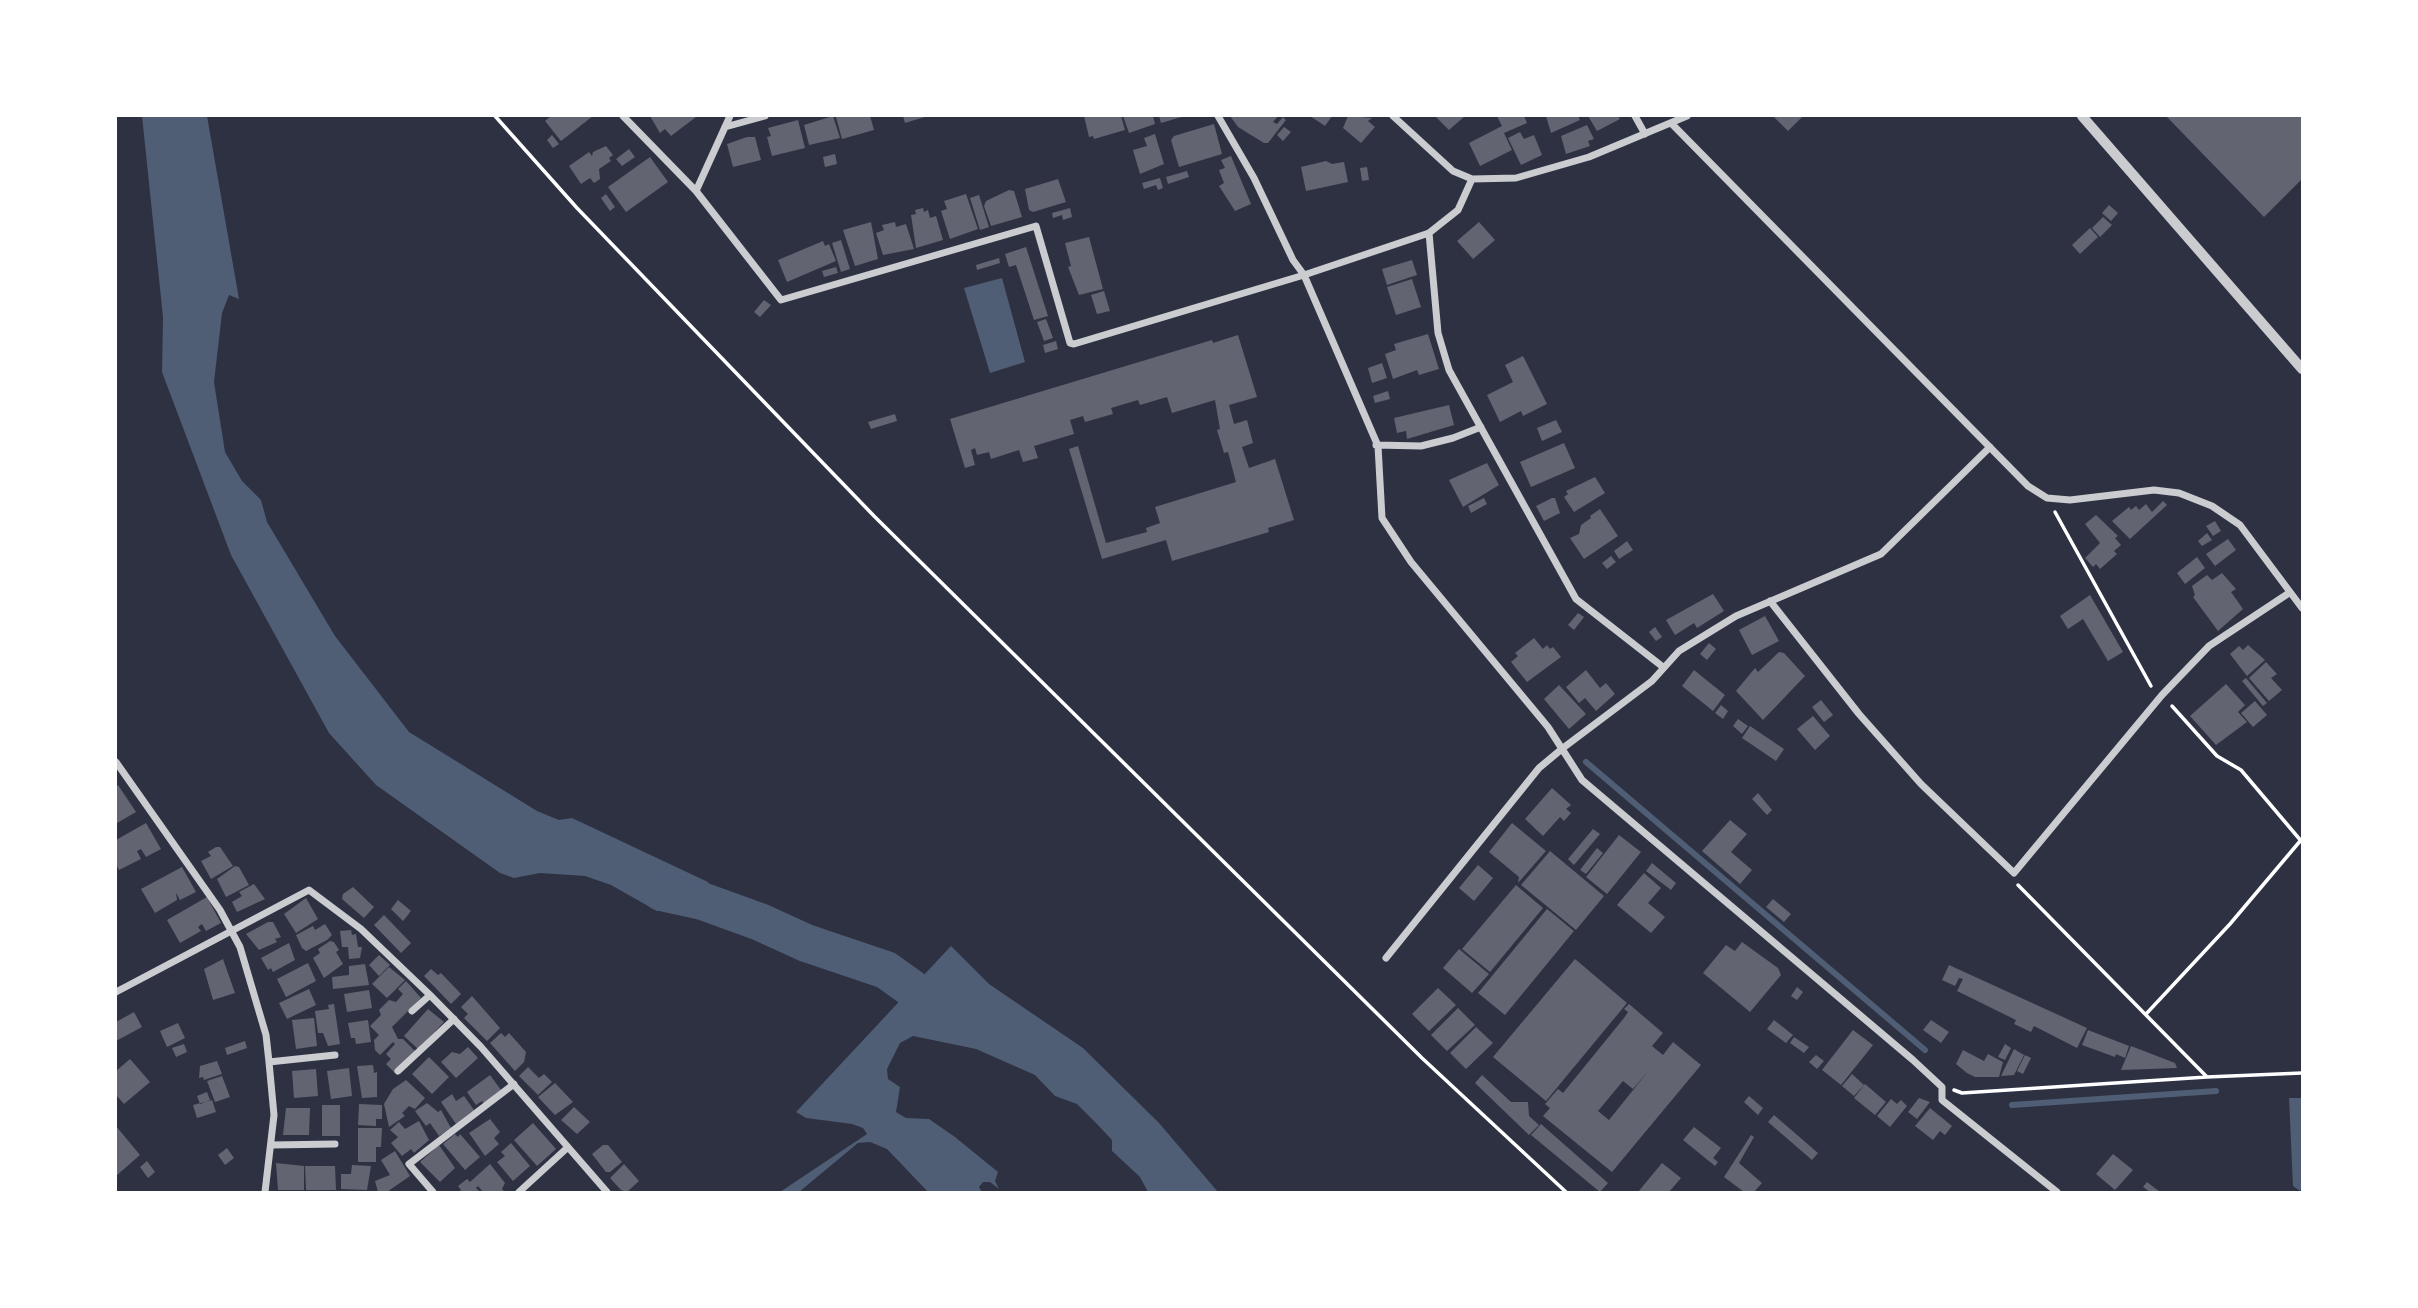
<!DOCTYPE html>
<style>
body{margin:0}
#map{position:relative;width:2418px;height:1308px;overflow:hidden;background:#2d3142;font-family:Georgia,serif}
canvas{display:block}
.frame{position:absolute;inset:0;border:117px solid #fff;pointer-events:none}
</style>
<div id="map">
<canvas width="2418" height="1308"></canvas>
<div class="frame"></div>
</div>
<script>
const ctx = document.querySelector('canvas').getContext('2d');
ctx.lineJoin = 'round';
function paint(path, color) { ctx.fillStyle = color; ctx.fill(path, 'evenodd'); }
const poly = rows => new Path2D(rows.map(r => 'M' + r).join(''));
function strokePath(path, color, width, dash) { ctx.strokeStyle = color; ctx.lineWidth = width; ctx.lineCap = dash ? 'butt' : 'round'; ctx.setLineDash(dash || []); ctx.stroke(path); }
paint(poly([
 [142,116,207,116,239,299,229,295,222,313,214,382,225,452,242,481,261,500,267,522,335,636,409,732,537,811,559,820,572,818,708,882,716,922,679,911,657,911,611,885,585,876,540,873,514,878,500,873,376,785,329,733,231,555,162,372,163,317],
 [1002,278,1025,362,990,373,964,288],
 [951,946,989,984,1083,1048,1159,1123,1218,1192,1148,1192,1140,1177,1112,1151,1112,1140,1096,1123,1077,1104,1055,1096,1035,1075,976,1049,913,1036,900,1043,887,1069,888,1079,900,1087,896,1112,906,1118,929,1119,955,1137,998,1172,995,1181,999,1189,990,1182,983,1182,979,1187,982,1192,928,1192,887,1149,870,1142,858,1143,799,1192,780,1192,867,1134,863,1128,852,1124,806,1118,796,1112],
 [2289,1098,2302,1098,2302,1187,2300,1191,2293,1186]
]), '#4f5d75');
strokePath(poly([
 [1586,762,1925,1050],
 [2012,1105,2216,1091]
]), '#4f5d75', 6);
strokePath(poly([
 [661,892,702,901,760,922,806,943,886,970,953,1018]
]), '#4f5d75', 38);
paint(poly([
 [551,116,593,116,561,141,545,121],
 [650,116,695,116,696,117,671,136,665,129,660,133],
 [833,116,840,138,809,145,804,125],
 [839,116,870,116,874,130,842,139,836,117],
 [903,116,928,116,905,123],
 [1084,116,1121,116,1125,130,1094,139,1093,136,1089,137],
 [1123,116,1153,116,1155,124,1129,133],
 [1159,116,1185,116,1161,123],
 [1230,116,1278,116,1273,122,1277,124,1283,117,1286,120,1268,143,1264,143,1238,127],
 [1310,116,1332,116,1325,126],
 [1348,116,1372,118,1368,121,1375,127,1361,143,1343,128],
 [1435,116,1465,116,1449,130],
 [1497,116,1524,116,1527,123,1504,133,1512,150,1480,166,1469,143,1502,126],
 [1546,116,1578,116,1580,120,1551,133],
 [1588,116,1618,116,1620,119,1597,131],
 [1773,116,1803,116,1788,131],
 [2166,116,2302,116,2302,179,2264,217],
 [798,120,805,148,772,156,767,137,771,136,768,128],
 [1214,124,1222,154,1179,167,1171,140,1174,136],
 [1587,125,1594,139,1588,141,1590,146,1566,154,1561,136],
 [1284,127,1291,132,1283,141,1277,135],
 [1520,132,1524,139,1534,135,1542,155,1521,165,1508,138],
 [1155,134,1164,164,1140,174,1133,150,1147,146,1144,138],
 [552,135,559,144,553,148,547,140],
 [747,137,755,137,761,160,733,167,727,144],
 [606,146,613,155,609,158,611,161,599,169,600,179,594,183,590,178,581,184,569,166,589,152,592,156,593,152],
 [629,149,635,157,622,166,616,159],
 [835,154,837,164,825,167,823,157],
 [1231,156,1251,204,1235,211,1219,186,1224,183,1219,170,1225,168,1221,160],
 [650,157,668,182,626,212,608,187],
 [1326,161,1332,164,1344,162,1348,182,1306,191,1301,167],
 [1367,167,1369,180,1362,181,1360,168],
 [1187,171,1189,177,1168,184,1166,177],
 [1160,178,1163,188,1158,190,1156,185,1144,189,1142,183],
 [1058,179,1066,202,1033,212,1029,210,1025,189],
 [1009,190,1014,191,1022,217,991,226,984,206,986,201],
 [606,194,615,207,610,211,601,198],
 [966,194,978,229,950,239,941,211,947,209,944,201],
 [979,195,989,227,980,230,970,198],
 [2109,205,2118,213,2111,221,2102,213],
 [923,208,924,212,928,210,930,218,936,216,943,240,916,248,911,215,916,214,915,210],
 [1070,208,1072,217,1063,220,1062,215,1053,218,1052,213],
 [2103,217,2112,225,2100,237,2092,228],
 [871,222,878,259,855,266,843,230],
 [895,222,896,227,906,224,914,249,883,255,876,233,884,230,882,225],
 [1479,222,1495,240,1473,259,1457,241],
 [2090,228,2098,237,2080,254,2072,245],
 [1089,237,1103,289,1079,295,1068,267,1071,266,1065,243],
 [841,240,850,269,841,272,832,243],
 [823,241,825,246,829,244,836,261,787,282,778,260],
 [1026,247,1048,316,1034,320,1016,265,1009,267,1005,254],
 [999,258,1000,263,977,270,976,265],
 [1412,260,1417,275,1387,285,1382,269],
 [836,267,838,273,824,277,822,271],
 [1412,279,1421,307,1396,315,1387,287],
 [1104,291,1110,311,1097,314,1091,295],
 [764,300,771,305,760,317,754,312],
 [1046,319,1053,338,1044,341,1037,322],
 [1428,334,1439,369,1419,375,1417,370,1393,379,1385,354,1396,350,1394,344],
 [1238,335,1257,397,1229,405,1234,424,1247,420,1253,443,1242,447,1249,468,1275,459,1294,520,1268,528,1269,532,1172,561,1166,540,1102,559,1069,449,1078,446,1106,543,1147,532,1146,528,1160,523,1155,507,1236,482,1228,452,1224,453,1217,430,1220,429,1215,400,1172,413,1167,397,1140,405,1138,400,1111,408,1113,414,1085,422,1083,416,1070,420,1074,434,1034,446,1038,458,1023,462,1019,450,991,459,989,452,977,455,975,448,971,450,975,465,965,468,950,419,1212,340,1213,343],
 [1056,341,1058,349,1045,353,1043,345],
 [1523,356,1547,404,1523,416,1521,411,1500,422,1487,395,1513,382,1505,365],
 [1382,363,1387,378,1372,383,1368,368],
 [1388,391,1390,399,1375,403,1373,396],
 [1449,405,1454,425,1407,439,1406,431,1397,433,1394,418],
 [895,414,897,421,871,429,868,422],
 [1556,420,1562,432,1542,441,1537,428],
 [1564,443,1575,468,1531,487,1520,462],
 [1487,463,1499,485,1463,507,1449,480],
 [1595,477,1605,493,1574,512,1564,497,1568,494,1566,491],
 [1484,498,1487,504,1471,513,1468,506],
 [1552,498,1555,498,1560,513,1544,521,1536,506],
 [2163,501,2167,505,2130,539,2112,521,2129,507,2131,510,2136,506,2139,510,2146,504,2152,512],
 [1600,509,1618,536,1584,559,1570,538,1579,534,1581,525,1591,518,1590,516],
 [2096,515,2118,536,2115,538,2121,545,2114,551,2117,554,2100,569,2096,564,2093,567,2085,558,2100,543,2085,524],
 [2215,521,2221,531,2213,536,2206,526],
 [2207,533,2212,540,2202,546,2198,541],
 [2228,539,2236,550,2215,566,2206,554],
 [1627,541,1633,550,1619,559,1614,551],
 [1611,556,1616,562,1607,569,1602,563],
 [2197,557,2205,568,2185,584,2177,573],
 [2222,573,2236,589,2231,592,2243,609,2218,631,2193,597,2195,595,2192,586,2207,575,2212,580],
 [1713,594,1724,611,1697,628,1694,623,1675,635,1666,620],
 [2090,595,2123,652,2108,661,2083,619,2068,629,2060,616],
 [1578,613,1584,617,1574,630,1568,625],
 [1765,616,1779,641,1752,655,1739,630],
 [1655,627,1662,637,1656,641,1649,632],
 [1534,638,1543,649,1547,645,1550,649,1553,647,1561,657,1527,682,1511,662,1518,656,1515,653],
 [1709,643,1716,649,1707,660,1700,654],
 [2248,645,2265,660,2247,676,2230,654,2239,646,2243,650],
 [1779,652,1784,653,1805,676,1763,720,1736,691,1755,668,1758,672],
 [2266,662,2277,674,2271,678,2282,690,2269,701,2249,678],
 [1586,670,1600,688,1606,683,1615,694,1596,711,1585,698,1579,703,1566,687],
 [1694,670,1725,695,1713,711,1682,686],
 [2246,678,2267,703,2263,706,2242,681],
 [2226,684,2245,705,2238,712,2247,722,2216,745,2190,716],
 [1559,685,1586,714,1569,729,1544,699],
 [1821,700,1833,715,1824,722,1812,707],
 [2255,701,2267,715,2253,727,2241,713],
 [1721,705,1728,711,1723,719,1715,713],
 [1813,716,1830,736,1815,750,1797,729],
 [1738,719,1748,726,1742,734,1733,726],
 [1750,726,1784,749,1776,761,1742,738],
 [118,785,136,812,117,823,116,787],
 [1552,788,1571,805,1566,809,1571,813,1564,821,1560,817,1543,836,1525,819],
 [1758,793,1772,810,1767,815,1752,799],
 [1730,820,1747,834,1731,852,1752,870,1740,884,1702,851],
 [146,823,161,849,146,857,141,849,137,851,141,859,119,870,116,864,116,840],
 [1512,823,1546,851,1518,883,1519,877,1489,852],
 [1593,829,1600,834,1574,865,1568,859],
 [1619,835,1641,852,1607,894,1586,877],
 [216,847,220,847,233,866,211,879,201,861,211,856,208,852],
 [1597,848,1603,853,1586,874,1580,870],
 [1550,851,1604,896,1576,930,1521,885],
 [1652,863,1676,883,1671,890,1646,871],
 [1478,865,1493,878,1474,901,1459,888],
 [235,866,239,867,249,885,226,897,217,879],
 [182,867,196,892,180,900,176,893,177,900,155,913,141,889],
 [1644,873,1661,888,1648,903,1665,917,1651,933,1617,905],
 [254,884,265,899,237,912,232,902,242,896,239,892],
 [1516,885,1543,908,1490,972,1462,949],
 [353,887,374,907,364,918,342,899,343,894],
 [207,897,221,923,206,931,202,924,198,927,201,931,180,943,167,920],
 [306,898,318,919,296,933,284,914],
 [1773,899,1791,914,1784,922,1766,907],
 [398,900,411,911,403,921,391,909],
 [1547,909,1574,931,1505,1015,1478,993],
 [384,915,411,943,401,953,374,925],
 [268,922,273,922,281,937,275,939,277,942,259,950,246,934],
 [325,924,332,935,327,940,306,951,302,948,296,935,313,926,315,930],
 [351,930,352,935,356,934,358,947,362,947,360,958,349,959,348,947,342,947,340,931],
 [330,941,334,942,339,950,336,952,343,964,324,978,313,958,320,953,318,949],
 [1742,942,1778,968,1781,975,1750,1012,1703,973,1726,945,1735,951],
 [289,943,295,960,273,972,271,968,268,970,261,958],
 [1459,949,1489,974,1472,993,1443,968],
 [379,955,390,965,379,976,369,965],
 [223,959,235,993,213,1000,204,969],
 [1575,959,1627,1003,1546,1101,1493,1057],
 [308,963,316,981,286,997,277,979],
 [365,964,369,985,333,989,332,977,349,975,349,966],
 [1949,965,2087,1028,2077,1048,2034,1026,2031,1032,2014,1024,2016,1020,1957,991,1963,979,1959,978,1955,986,1942,980],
 [389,967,405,980,387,998,372,984],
 [431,969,438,975,441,973,461,994,451,1004,424,976],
 [406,981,421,998,392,1027,398,1039,403,1039,416,1052,395,1073,386,1064,391,1059,386,1054,395,1044,393,1042,380,1055,375,1050,374,1040,379,1035,370,1026,381,1015,379,1010,389,1000,396,1002,403,994,398,989],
 [1797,987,1803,992,1797,1000,1791,996],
 [1438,988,1456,1005,1429,1031,1412,1014],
 [309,989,316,1005,287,1019,279,1003],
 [369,990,372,1008,347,1012,344,994],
 [472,996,500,1028,487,1041,464,1018,468,1014,461,1007],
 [334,1004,340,1044,328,1046,323,1033,318,1033,315,1011,329,1009,328,1005],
 [1629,1004,1663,1033,1652,1046,1663,1055,1673,1042,1701,1065,1612,1172,1543,1116,1550,1108,1545,1104,1558,1089,1563,1093,1624,1018,1628,1012,1624,1009],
 [1650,1069,1609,1120,1598,1111,1623,1081,1633,1089],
 [1458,1008,1475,1025,1447,1051,1431,1035],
 [428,1009,444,1022,418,1049,404,1036],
 [134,1012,142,1027,116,1041,116,1022],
 [314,1018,317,1046,296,1049,292,1020],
 [368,1020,371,1042,356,1044,355,1038,351,1038,348,1023],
 [1774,1020,1793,1035,1786,1043,1767,1029],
 [1931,1020,1949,1032,1941,1043,1923,1030],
 [178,1023,185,1038,167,1047,160,1031],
 [1476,1027,1493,1043,1466,1069,1450,1053],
 [1853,1030,1873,1045,1841,1085,1822,1070],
 [2088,1030,2129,1046,2125,1058,2116,1054,2115,1057,2082,1045],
 [501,1033,505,1037,509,1033,526,1052,524,1062,515,1071,490,1043],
 [1794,1037,1809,1047,1804,1053,1790,1043],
 [245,1041,247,1048,227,1055,225,1048],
 [184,1044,187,1052,176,1057,172,1048],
 [2005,1044,2011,1048,2005,1060,1998,1057],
 [2131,1046,2175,1063,2177,1068,2121,1070],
 [468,1047,478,1058,456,1078,441,1062,452,1052,460,1054],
 [2014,1049,2024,1055,2014,1075,2001,1076],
 [1963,1050,1984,1061,1988,1054,2003,1062,1999,1077,1975,1077,1967,1073,1956,1064],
 [1816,1055,1824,1061,1817,1069,1809,1062],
 [2025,1055,2031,1058,2023,1074,2017,1071],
 [429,1057,449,1077,432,1094,412,1074],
 [130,1059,150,1082,124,1104,116,1095,116,1071],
 [217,1061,222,1074,204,1080,203,1077,199,1078,200,1066],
 [373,1065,374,1073,377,1072,377,1097,362,1098,357,1066],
 [528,1067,539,1078,544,1074,552,1082,538,1095,519,1076],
 [349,1068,352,1096,331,1099,327,1071],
 [316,1069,318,1096,294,1098,292,1071],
 [1852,1074,1864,1085,1854,1096,1842,1086],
 [490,1075,501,1090,495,1094,498,1097,485,1106,482,1101,476,1105,467,1092],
 [1482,1075,1511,1102,1528,1102,1529,1116,1539,1125,1529,1135,1475,1083],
 [222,1076,230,1097,215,1102,207,1081],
 [406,1080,425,1098,415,1109,409,1106,402,1113,405,1116,389,1127,384,1104,393,1089],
 [555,1083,573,1102,555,1115,538,1097],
 [1865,1084,1886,1102,1875,1115,1854,1098],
 [207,1092,210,1100,200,1104,197,1096],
 [452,1094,456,1101,464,1096,474,1110,456,1124,441,1102],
 [1749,1096,1763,1108,1758,1115,1744,1102],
 [1919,1098,1930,1102,1917,1119,1908,1112],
 [1891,1099,1897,1104,1901,1100,1907,1106,1890,1127,1877,1116],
 [212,1100,216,1112,197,1118,193,1105],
 [427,1103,438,1112,441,1110,451,1128,439,1136,430,1123,426,1126,415,1111],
 [359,1104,382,1105,382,1119,376,1119,376,1126,358,1125],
 [322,1105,340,1105,340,1136,322,1136],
 [574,1107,590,1122,577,1134,561,1120],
 [286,1108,310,1108,309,1135,283,1135],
 [1930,1108,1952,1126,1945,1135,1940,1131,1933,1140,1915,1126],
 [1774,1115,1818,1153,1812,1160,1768,1122],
 [490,1119,500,1132,494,1138,499,1144,485,1156,469,1133],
 [419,1121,429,1140,414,1153,411,1149,402,1156,391,1143,398,1137,390,1130,399,1122,405,1129],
 [533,1123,556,1149,537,1166,514,1140],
 [1541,1124,1608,1183,1600,1192,1531,1135],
 [116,1126,140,1155,116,1176],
 [1694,1127,1721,1148,1713,1158,1718,1162,1715,1166,1683,1140],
 [358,1128,382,1128,381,1147,376,1147,376,1162,358,1162],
 [455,1134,458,1137,460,1134,480,1157,465,1170,443,1144],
 [1751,1135,1754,1137,1739,1163,1762,1183,1754,1192,1744,1192,1724,1177],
 [511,1143,530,1166,513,1181,497,1162,505,1156,501,1152],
 [439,1145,455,1168,440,1182,420,1162],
 [603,1145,608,1145,622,1162,610,1172,606,1172,592,1154],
 [227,1148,234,1158,225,1165,218,1155],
 [395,1151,410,1176,387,1192,378,1192,375,1181,390,1175,381,1160],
 [2113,1154,2133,1170,2115,1190,2096,1174],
 [147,1161,155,1172,148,1178,140,1167],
 [276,1163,304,1166,304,1190,278,1190],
 [1662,1163,1681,1178,1669,1192,1638,1192],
 [490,1164,505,1183,502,1189,505,1192,483,1192,478,1186,476,1188,480,1192,458,1192,461,1190,458,1186,467,1179,470,1182],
 [624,1164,639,1181,627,1192,621,1190,610,1178],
 [352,1165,371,1166,367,1190,341,1189,341,1174,351,1174],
 [305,1166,335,1166,336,1190,306,1190],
 [2147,1182,2160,1192,2150,1192,2143,1187]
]), '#626471');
strokePath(poly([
 [495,116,577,208,874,516,1422,1058,1566,1192],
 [2055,512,2151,686],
 [2172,706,2217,756,2241,770,2302,842],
 [2018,885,2207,1077,2302,1073],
 [2147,1013,2230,924,2301,840],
 [1954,1090,1962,1093,2207,1077]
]), '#fff', 3.5);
strokePath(poly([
 [623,116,696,191,781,300,1036,226,1070,343,1074,344,1304,275,1429,233,1458,210,1472,179],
 [1218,116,1254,178,1293,260,1304,275,1378,446,1382,518,1411,562,1548,727,1582,780,1913,1060,1942,1087,1942,1100,2057,1192],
 [1393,116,1453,171,1472,179,1516,178,1589,157,1687,116],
 [1635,116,1645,134],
 [1672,124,2028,486,2047,498,2070,500,2154,490,2179,493,2212,506,2240,525,2302,608],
 [725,127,765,116],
 [696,191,730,116],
 [1429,233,1438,333,1449,370,1576,599,1663,667],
 [1376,445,1421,446,1453,438,1481,427],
 [1770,601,1859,714,1921,784,2014,873,2162,695,2209,646,2289,593],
 [116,762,220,910,240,947,266,1035,269,1062,274,1115,265,1192],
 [1386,958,1539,768,1563,748,1652,681,1679,651,1736,616,1881,554,1990,447],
 [116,992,309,890,361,929,430,995,481,1047,607,1192],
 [412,1011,430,995],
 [269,1062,335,1055],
 [398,1071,454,1019],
 [272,1145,335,1144],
 [433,1192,409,1164,514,1084],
 [519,1192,567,1148]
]), '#caccd0', 7);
strokePath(poly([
 [2082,116,2302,369]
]), '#caccd0', 10);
</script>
